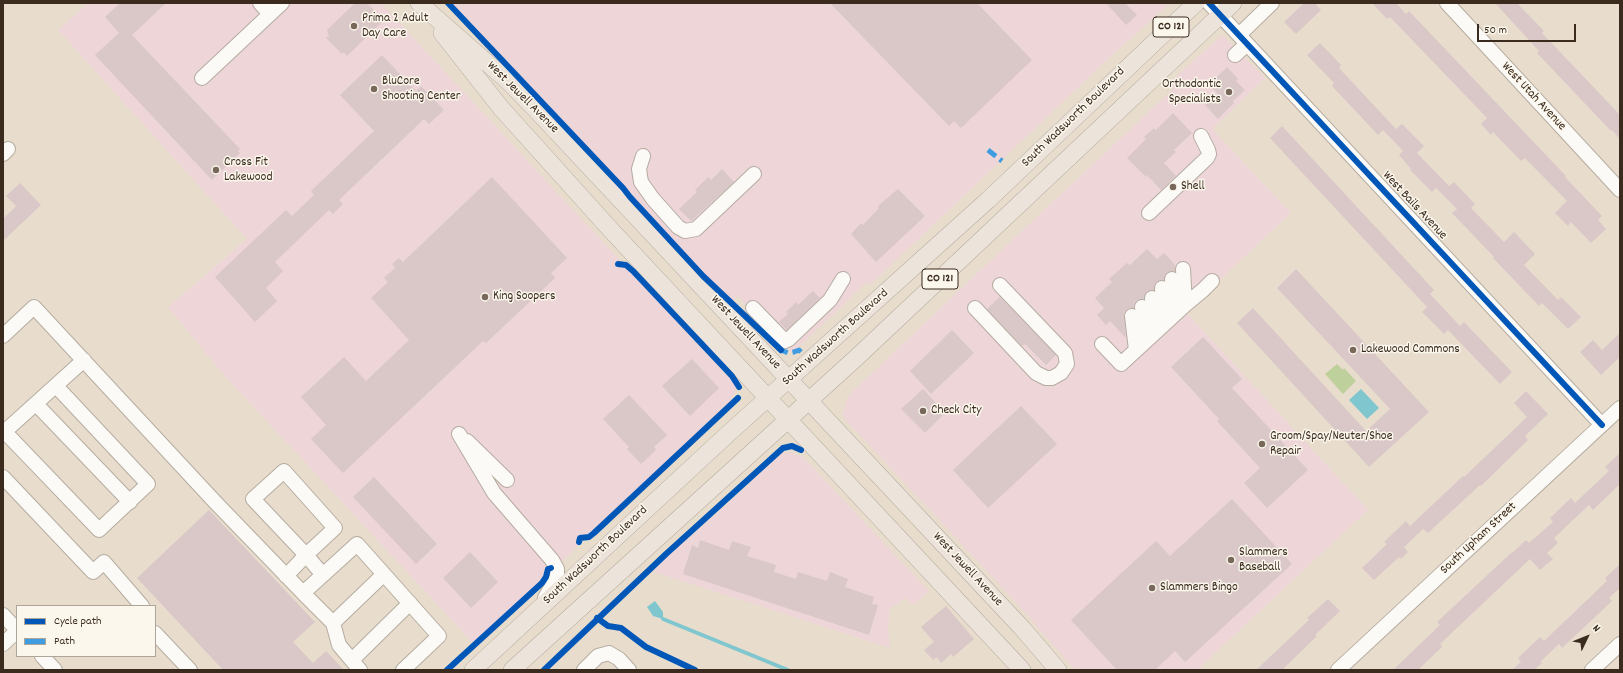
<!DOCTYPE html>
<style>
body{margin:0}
#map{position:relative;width:1623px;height:673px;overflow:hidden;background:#e8dccc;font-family:Dekko,sans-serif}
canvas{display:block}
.frame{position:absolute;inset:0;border:4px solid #3b2a1e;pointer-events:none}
.legend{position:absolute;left:16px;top:605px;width:140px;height:52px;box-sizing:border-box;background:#fbf7ec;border:1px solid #aea59a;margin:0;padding:5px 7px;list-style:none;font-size:12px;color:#3b2a1e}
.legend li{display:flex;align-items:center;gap:8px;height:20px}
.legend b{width:20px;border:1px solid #aea59a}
.north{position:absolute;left:1567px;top:617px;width:40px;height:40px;-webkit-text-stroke:3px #fbf7ec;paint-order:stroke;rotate:47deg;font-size:11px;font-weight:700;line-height:16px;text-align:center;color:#3b2a1e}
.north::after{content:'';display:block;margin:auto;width:14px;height:18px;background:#3b2a1e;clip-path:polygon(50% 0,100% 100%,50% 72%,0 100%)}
.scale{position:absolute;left:1477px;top:24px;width:99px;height:18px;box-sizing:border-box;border:2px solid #3b2a1e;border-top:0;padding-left:5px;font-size:12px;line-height:14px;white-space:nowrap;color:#3b2a1e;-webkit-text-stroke:3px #fbf7ec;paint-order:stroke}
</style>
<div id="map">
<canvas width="1623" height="673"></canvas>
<div class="frame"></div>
<ul class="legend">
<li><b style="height:5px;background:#0057b8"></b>Cycle path</li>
<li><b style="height:5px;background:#3f9ce0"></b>Path</li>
</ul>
<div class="north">N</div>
<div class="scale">50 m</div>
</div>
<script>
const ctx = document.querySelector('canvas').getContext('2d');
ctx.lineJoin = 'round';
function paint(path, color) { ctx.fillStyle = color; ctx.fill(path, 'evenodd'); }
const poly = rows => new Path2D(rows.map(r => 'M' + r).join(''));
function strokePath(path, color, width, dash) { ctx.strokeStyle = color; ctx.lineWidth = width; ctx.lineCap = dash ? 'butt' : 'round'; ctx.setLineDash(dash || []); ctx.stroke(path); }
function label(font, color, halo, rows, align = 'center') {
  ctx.font = font + ' Dekko,sans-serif'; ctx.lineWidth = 3; ctx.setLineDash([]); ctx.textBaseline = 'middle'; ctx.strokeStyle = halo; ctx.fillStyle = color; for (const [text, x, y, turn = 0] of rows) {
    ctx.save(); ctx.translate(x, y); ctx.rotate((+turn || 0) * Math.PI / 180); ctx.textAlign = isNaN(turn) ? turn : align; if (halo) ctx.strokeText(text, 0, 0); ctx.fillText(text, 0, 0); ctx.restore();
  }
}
paint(poly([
 [88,3,381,3,734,383,737,388,731,400,541,581,473,643,222,373,168,307,247,239,58,30],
 [450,3,1170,3,1107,60,870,285,867,282,792,353,738,296,732,302,704,273],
 [1222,35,1265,78,1212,129,1291,213,1186,312,1368,510,1197,670,1075,670,1013,599,842,416,848,396,1008,244,1173,89,1169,83],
 [790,452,804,458,929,591,914,605,905,598,898,604,890,608,888,628,890,648,651,571,724,507,782,453]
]), '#edd5d8');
paint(poly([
 [1337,364,1343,370,1344,368,1356,381,1343,394,1325,374]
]), '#bed09b');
paint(poly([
 [1361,389,1379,408,1367,419,1349,400],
 [655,601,663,612,663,619,653,616,647,607]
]), '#80c6cf');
strokePath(poly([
 [663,619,788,670]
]), '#80c6cf', 4);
paint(poly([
 [120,3,166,3,132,35,240,149,238,151,240,153,212,180,95,55,119,33,105,17],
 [355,3,367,3,381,17,379,19,382,22,347,56,344,52,342,54,326,38,329,36,327,30],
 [830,3,977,3,1032,60,961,128,954,121,949,126],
 [1106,3,1125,3,1137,15,1126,25],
 [1304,3,1315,3,1321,10,1296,34,1284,22],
 [1372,3,1396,3,1406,14,1409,11,1566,176,1565,177,1602,216,1598,220,1606,229,1591,243,1571,222,1568,226,1555,213,1567,201,1525,158,1521,161,1493,132,1491,135,1481,124,1487,118,1390,17,1387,19],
 [1495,3,1517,3,1544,31,1542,33,1620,115,1620,139,1612,130,1611,131,1537,53,1539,51],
 [1320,43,1341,65,1339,68,1396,129,1402,124,1424,146,1417,153,1449,186,1454,182,1475,204,1471,208,1504,242,1514,232,1535,254,1524,265,1558,300,1561,297,1581,317,1568,329,1542,303,1539,306,1493,258,1494,257,1452,213,1457,209,1436,188,1432,192,1410,170,1411,169,1399,155,1403,151,1383,130,1378,135,1332,86,1334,83,1307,55],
 [382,55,416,91,421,86,444,110,429,124,424,119,339,200,343,204,333,214,329,210,275,262,283,271,266,288,277,301,255,322,215,277,286,210,292,216,314,195,311,191,374,131,340,95],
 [1227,67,1238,79,1236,81,1245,90,1233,101,1234,103,1218,119,1205,105,1218,94,1209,85],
 [1173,113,1192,133,1174,150,1176,152,1164,163,1176,176,1161,190,1147,175,1146,177,1127,158,1146,139,1144,137,1154,128,1156,130],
 [1282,126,1434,290,1430,294,1460,326,1464,322,1512,372,1500,384,1448,330,1444,334,1422,312,1427,307,1270,138],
 [722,169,734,182,691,221,679,209,697,192,695,190,708,177,711,180],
 [492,177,567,258,551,273,555,278,486,343,483,341,343,473,311,439,326,425,301,397,344,357,366,381,409,340,371,298,388,282,384,278,395,268,392,264,399,258,403,262],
 [20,183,41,205,3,241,3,219,16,206,6,196],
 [898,189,925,216,876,262,851,234,861,223,863,225,879,208,878,206],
 [1147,249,1157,259,1164,253,1175,265,1175,271,1167,272,1164,280,1158,281,1155,284,1154,290,1147,291,1144,299,1137,300,1134,303,1134,308,1127,309,1124,312,1126,338,1110,321,1106,325,1097,315,1104,308,1095,298,1112,282,1109,279,1127,263,1130,265],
 [1296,269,1429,412,1369,467,1237,323,1253,308,1366,431,1390,409,1277,288],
 [813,291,820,298,787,330,779,322,788,314,786,312,796,302,798,305],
 [1000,297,1056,355,1046,365,1025,344,1022,346,987,309],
 [952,330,974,353,931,394,910,371],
 [1620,333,1620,357,1601,375,1580,352,1593,340,1602,350],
 [1203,337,1242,379,1232,388,1308,470,1267,508,1244,483,1260,468,1217,421,1219,419,1171,367],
 [692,359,719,388,690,416,662,386],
 [923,389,945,413,925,433,901,409],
 [1526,391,1548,414,1525,436,1528,440,1481,486,1480,485,1428,533,1423,529,1404,547,1408,552,1401,559,1399,557,1374,580,1362,568,1387,544,1384,542,1406,521,1410,526,1463,476,1464,477,1527,417,1514,403],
 [629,395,667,435,654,447,656,450,641,464,627,449,629,447,603,419],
 [1021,406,1057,444,988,508,953,470],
 [1620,453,1620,484,1593,510,1589,505,1554,538,1558,543,1547,553,1553,559,1540,570,1530,559,1440,644,1442,647,1418,670,1393,670,1440,625,1437,622,1511,553,1512,553,1526,540,1529,543,1553,522,1550,518,1571,498,1575,503,1609,471,1605,467],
 [374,477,437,544,416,564,353,497],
 [1232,499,1292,564,1185,662,1175,651,1155,670,1117,670,1071,620,1156,541,1170,556],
 [209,510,315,622,293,642,313,663,326,651,344,670,223,670,137,578],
 [700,540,729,550,732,541,751,547,747,556,776,565,774,572,796,579,798,572,827,581,830,572,848,579,845,587,874,597,872,604,878,605,869,635,683,574,692,545,698,548],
 [470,552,498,582,471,608,443,578],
 [1620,564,1620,588,1609,598,1612,601,1562,648,1559,644,1540,662,1542,663,1534,670,1512,670,1521,662,1518,658,1540,637,1544,641,1607,581,1605,578],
 [1328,599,1340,611,1315,635,1317,636,1282,670,1256,670,1309,620,1307,618],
 [946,606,974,639,953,657,951,654,941,663,937,657,933,660,924,650,934,642,921,627]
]), '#dac8c9');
const minor = poly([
 [260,3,270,14],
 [1209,3,1602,425],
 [1447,3,1620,190],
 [1239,35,1272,3],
 [1235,55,1247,44],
 [202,78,282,3],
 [3,154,8,149],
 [643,156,639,169,641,182,653,199,678,227,685,231,696,229,754,174],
 [1149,213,1207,158,1209,154,1208,150,1201,136],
 [1183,269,1185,305],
 [1172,279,1174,315],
 [1162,288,1164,324],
 [1152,298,1154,333],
 [1142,307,1146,339],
 [753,308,785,341,789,339,830,300,843,279],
 [975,308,1036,373,1046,378,1052,378,1061,373,1067,364,1065,353,1000,285],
 [1132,316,1136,350],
 [3,336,34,307,216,503,303,593],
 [1102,344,1121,364,1185,305,1203,290,1212,281],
 [36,404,130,502],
 [5,432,99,530,148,484,56,386],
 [3,433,84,360],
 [459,434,494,493,552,560,557,569,557,577,545,598],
 [467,441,507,480],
 [3,477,93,572,104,562,142,606],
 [384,574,333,623,303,593,357,544,439,636,403,670],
 [286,576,306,555,335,528,284,471,253,499,306,555,323,575],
 [3,615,17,630],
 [333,623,339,645,360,670],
 [155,633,190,670],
 [3,644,17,631],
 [42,656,55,670],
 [352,660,410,603],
 [584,670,598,656,609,653,619,659,629,670],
 [1338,670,1620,408],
 [1592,670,1620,644]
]);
const major = poly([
 [419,3,509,82,538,112,1022,628,1058,670],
 [442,33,501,108,610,229,1022,670],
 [473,670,730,432,988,200,1196,3],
 [512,670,856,358,1233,3]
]);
strokePath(minor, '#b5aca0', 16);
strokePath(major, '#b5aca0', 18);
strokePath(minor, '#fcfaf7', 14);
strokePath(major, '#ece4db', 17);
strokePath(poly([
 [988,150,1002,161],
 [779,352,781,350,788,353,794,352,799,350,801,352]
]), '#3f9ce0', 5, [10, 5]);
strokePath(poly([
 [448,3,623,188,630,197,703,276,781,350],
 [1209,3,1602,425],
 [618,264,626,265,633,271,732,376,739,387],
 [579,542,580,538,589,537,594,533,738,398],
 [597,618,608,626,621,628,646,647,695,670],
 [447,670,542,583,546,577,548,569,551,568],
 [544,670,666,554,783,448,792,446,801,450]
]), '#0057b8', 6);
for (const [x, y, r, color] of [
 [354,26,4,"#78685b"],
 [374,89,4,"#78685b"],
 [1229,92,4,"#78685b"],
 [216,170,4,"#78685b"],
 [1173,187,4,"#78685b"],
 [485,297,4,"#78685b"],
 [1353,350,4,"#78685b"],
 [923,411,4,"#78685b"],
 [1262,444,4,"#78685b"],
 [1231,560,4,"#78685b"],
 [1152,588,4,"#78685b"]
]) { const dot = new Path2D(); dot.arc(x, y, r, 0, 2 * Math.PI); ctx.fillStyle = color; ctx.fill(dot); strokePath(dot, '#fbf7ec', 1.5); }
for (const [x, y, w] of [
 [1171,27,36],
 [940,279,36]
]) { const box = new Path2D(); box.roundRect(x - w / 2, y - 10, w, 20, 3); ctx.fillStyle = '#fbf7ec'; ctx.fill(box); strokePath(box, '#3b2a1e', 1); }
label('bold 12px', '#3b2a1e', null, [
 ["CO 121",1171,27],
 ["CO 121",940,279]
]);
label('13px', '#3b2a1e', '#fbf7ec', [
 ["Prima 2 Adult",362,19],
 ["Day Care",362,34],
 ["BluCore",382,82],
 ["Shooting Center",382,97],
 ["Orthodontic",1221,85,"right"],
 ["Specialists",1221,100,"right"],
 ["Cross Fit",224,163],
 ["Lakewood",224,178],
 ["Shell",1181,187],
 ["King Soopers",493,297],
 ["Lakewood Commons",1361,350],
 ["Check City",931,411],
 ["Groom/Spay/Neuter/Shoe",1270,437],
 ["Repair",1270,452],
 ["Slammers",1239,553],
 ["Baseball",1239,568],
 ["Slammers Bingo",1160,588]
], 'left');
label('13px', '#3b2a1e', '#fbf7ec', [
 ["West Utah Avenue",1533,97,47],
 ["West Jewell Avenue",522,98,45],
 ["South Wadsworth Boulevard",1074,118,-44],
 ["West Bails Avenue",1414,206,47],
 ["West Jewell Avenue",745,333,47],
 ["South Wadsworth Boulevard",836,338,-42],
 ["South Upham Street",1479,539,-43],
 ["South Wadsworth Boulevard",596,556,-43],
 ["West Jewell Avenue",967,570,47]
]);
</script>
